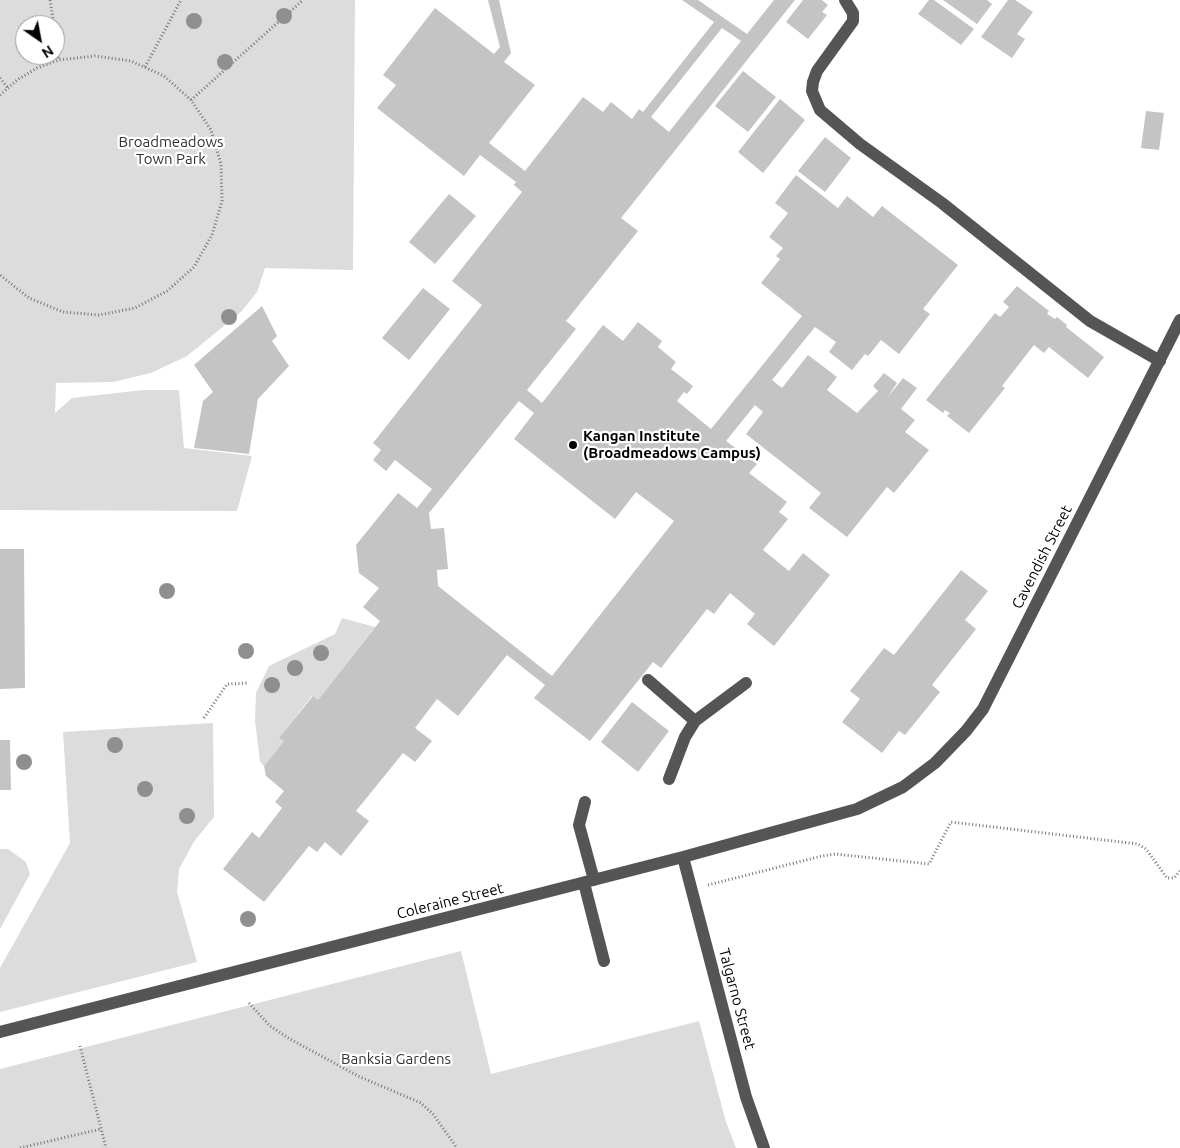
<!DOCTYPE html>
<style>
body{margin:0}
#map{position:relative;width:1180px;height:1148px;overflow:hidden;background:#fff;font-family:Ubuntu,sans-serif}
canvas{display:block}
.north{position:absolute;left:15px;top:15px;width:50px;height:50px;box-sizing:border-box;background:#fff;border:1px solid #999;border-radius:50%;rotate:147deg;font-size:14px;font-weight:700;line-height:20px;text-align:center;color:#000}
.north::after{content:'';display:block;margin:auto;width:18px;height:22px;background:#000;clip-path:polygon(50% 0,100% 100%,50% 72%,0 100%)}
</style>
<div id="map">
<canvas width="1180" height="1148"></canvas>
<div class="north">N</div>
</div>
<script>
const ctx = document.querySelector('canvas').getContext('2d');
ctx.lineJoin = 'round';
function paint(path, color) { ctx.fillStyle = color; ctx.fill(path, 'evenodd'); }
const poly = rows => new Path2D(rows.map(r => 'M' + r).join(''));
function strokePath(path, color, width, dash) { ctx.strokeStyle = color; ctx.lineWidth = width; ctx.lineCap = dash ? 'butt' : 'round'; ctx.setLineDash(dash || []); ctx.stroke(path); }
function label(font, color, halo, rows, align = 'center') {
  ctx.font = font + ' Ubuntu,sans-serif'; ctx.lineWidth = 4.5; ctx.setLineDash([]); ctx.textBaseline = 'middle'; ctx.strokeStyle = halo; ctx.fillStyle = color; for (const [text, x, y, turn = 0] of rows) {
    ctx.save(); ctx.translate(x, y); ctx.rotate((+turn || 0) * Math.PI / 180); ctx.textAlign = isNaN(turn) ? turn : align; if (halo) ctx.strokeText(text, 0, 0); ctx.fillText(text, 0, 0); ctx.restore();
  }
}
paint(poly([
 [0,0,355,0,353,270,265,268,257,292,241,312,187,356,151,373,113,382,56,383,55,413,72,398,143,390,179,390,184,448,252,456,237,511,0,510],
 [25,25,55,25,55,55,25,55],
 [342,618,375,627,318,700,312,696,280,737,284,741,264,766,260,762,255,720,256,693,269,666,335,634],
 [213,723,214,817,195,840,179,869,177,892,197,962,0,1012,0,968,70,843,63,732],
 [0,849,8,849,26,862,30,874,0,929],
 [461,951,491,1074,699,1021,726,1122,736,1148,0,1148,0,1069]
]), '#dcdcdc');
paint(poly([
 [488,0,499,0,511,53,504,62,535,85,489,143,525,171,583,97,603,112,611,102,632,119,639,109,643,112,714,22,682,0,698,0,747,34,774,0,795,0,621,218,638,231,566,321,576,329,527,390,542,403,603,325,623,341,638,322,662,341,658,347,676,362,671,369,693,386,687,394,684,392,677,401,711,429,802,316,761,283,780,259,776,256,783,248,769,237,788,213,775,203,796,175,838,208,847,196,873,217,882,206,958,265,923,309,930,314,899,354,881,340,868,356,865,354,852,370,829,352,836,342,815,327,772,380,782,388,808,355,837,377,827,390,857,413,878,391,873,386,884,373,897,383,887,398,903,378,917,388,901,409,915,420,905,432,929,450,894,493,887,487,847,537,809,508,821,493,746,434,763,412,755,405,726,441,757,464,749,473,787,502,779,512,788,519,763,550,789,571,803,553,830,575,774,646,747,624,755,614,730,593,714,614,707,609,661,668,653,662,590,741,534,698,545,685,507,655,458,716,437,699,415,728,432,741,415,762,403,753,356,811,369,821,341,856,325,842,317,852,309,846,264,902,223,869,252,832,259,838,282,808,275,802,284,791,266,776,264,766,284,741,279,738,313,696,318,700,380,621,363,607,379,588,359,573,356,545,398,493,417,508,432,489,395,460,386,471,373,460,381,450,373,443,482,305,452,281,522,192,514,185,516,182,480,155,464,176,377,108,396,85,383,75,435,8,494,54,500,47],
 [722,28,741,41,669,132,651,117],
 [519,401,534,413,514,439,615,519,636,492,674,521,552,676,438,586,437,570,448,569,444,528,431,529,429,513],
 [803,0,822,0,828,5,822,12,827,15,808,39,786,22],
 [929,0,934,0,974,29,961,45,918,14],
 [943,0,987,0,992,4,977,24],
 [1008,0,1015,0,1033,12,1017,34,1025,39,1012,58,981,37],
 [743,71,776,97,748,132,715,106],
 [780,99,805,120,763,173,738,152],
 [1146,111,1164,113,1159,150,1141,148],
 [825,137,851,158,825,192,798,171],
 [449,194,476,216,435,264,409,242],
 [1017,286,1049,311,1047,314,1055,319,1057,317,1067,325,1066,327,1104,357,1088,378,1049,347,1044,353,1034,345,1002,386,1005,388,969,433,947,416,950,413,945,410,943,413,926,400,995,313,1000,317,1009,307,1003,302],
 [423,288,450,309,409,360,382,338],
 [262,306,277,336,272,341,289,366,258,399,249,454,194,448,203,401,213,392,194,365],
 [0,549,24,549,25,688,0,689],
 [961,570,988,591,965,620,976,629,932,685,940,692,905,735,899,731,882,753,842,722,860,699,850,691,884,648,894,655],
 [632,702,669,731,638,772,601,742],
 [0,740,10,740,11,790,0,790]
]), '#c4c4c4');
strokePath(poly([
 [50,0,54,25],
 [55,33,59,60],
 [145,67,181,0],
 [0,78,8,88],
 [0,95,17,80,37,68,59,60,95,56,131,61,164,76,191,100,211,130,221,164,222,201,212,235,194,267,167,291,135,308,99,315,63,312,29,298,0,275],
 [191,100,303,0],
 [204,718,227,684,249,683],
 [708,885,822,856,835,854,929,864,951,822,1138,844,1146,849,1167,878,1174,878,1180,871],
 [249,1003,270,1026,290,1039,360,1077,421,1103,433,1114,457,1148],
 [80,1046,106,1148],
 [20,1148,101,1129]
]), '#777', 3, [1, 2.5]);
strokePath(poly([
 [845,0,853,13,853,21,817,71,813,82,812,91,820,110,860,144,942,203,1090,321,1160,361],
 [648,680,695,721],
 [669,779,685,737,695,721,746,683],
 [585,802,579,825,594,880],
 [683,857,746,1097,764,1148],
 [584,883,604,961],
 [0,1032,683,857,857,809,903,787,935,763,966,731,983,709,1180,320]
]), '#555', 12);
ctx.fillStyle = '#8f8f8f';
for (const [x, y] of [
 [284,16],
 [194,21],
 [225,62],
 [229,317],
 [167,591],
 [246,651],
 [321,653],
 [295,668],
 [272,685],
 [115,745],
 [24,762],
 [145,789],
 [187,816],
 [248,919]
]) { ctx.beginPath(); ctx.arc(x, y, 8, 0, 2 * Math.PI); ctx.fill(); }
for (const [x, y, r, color] of [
 [573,445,5,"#000"]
]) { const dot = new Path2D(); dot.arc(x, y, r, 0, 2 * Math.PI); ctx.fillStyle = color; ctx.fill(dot); strokePath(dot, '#fff', 2); }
label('15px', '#333', '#fff', [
 ["Broadmeadows",171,142],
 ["Town Park",171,159],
 ["Banksia Gardens",396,1059]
]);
label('bold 15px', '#000', '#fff', [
 ["Kangan Institute",583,436],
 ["(Broadmeadows Campus)",583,453]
], 'left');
label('15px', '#000', '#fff', [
 ["Cavendish Street",1042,557,-63],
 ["Coleraine Street",450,901,-14],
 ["Talgarno Street",737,999,75]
]);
</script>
